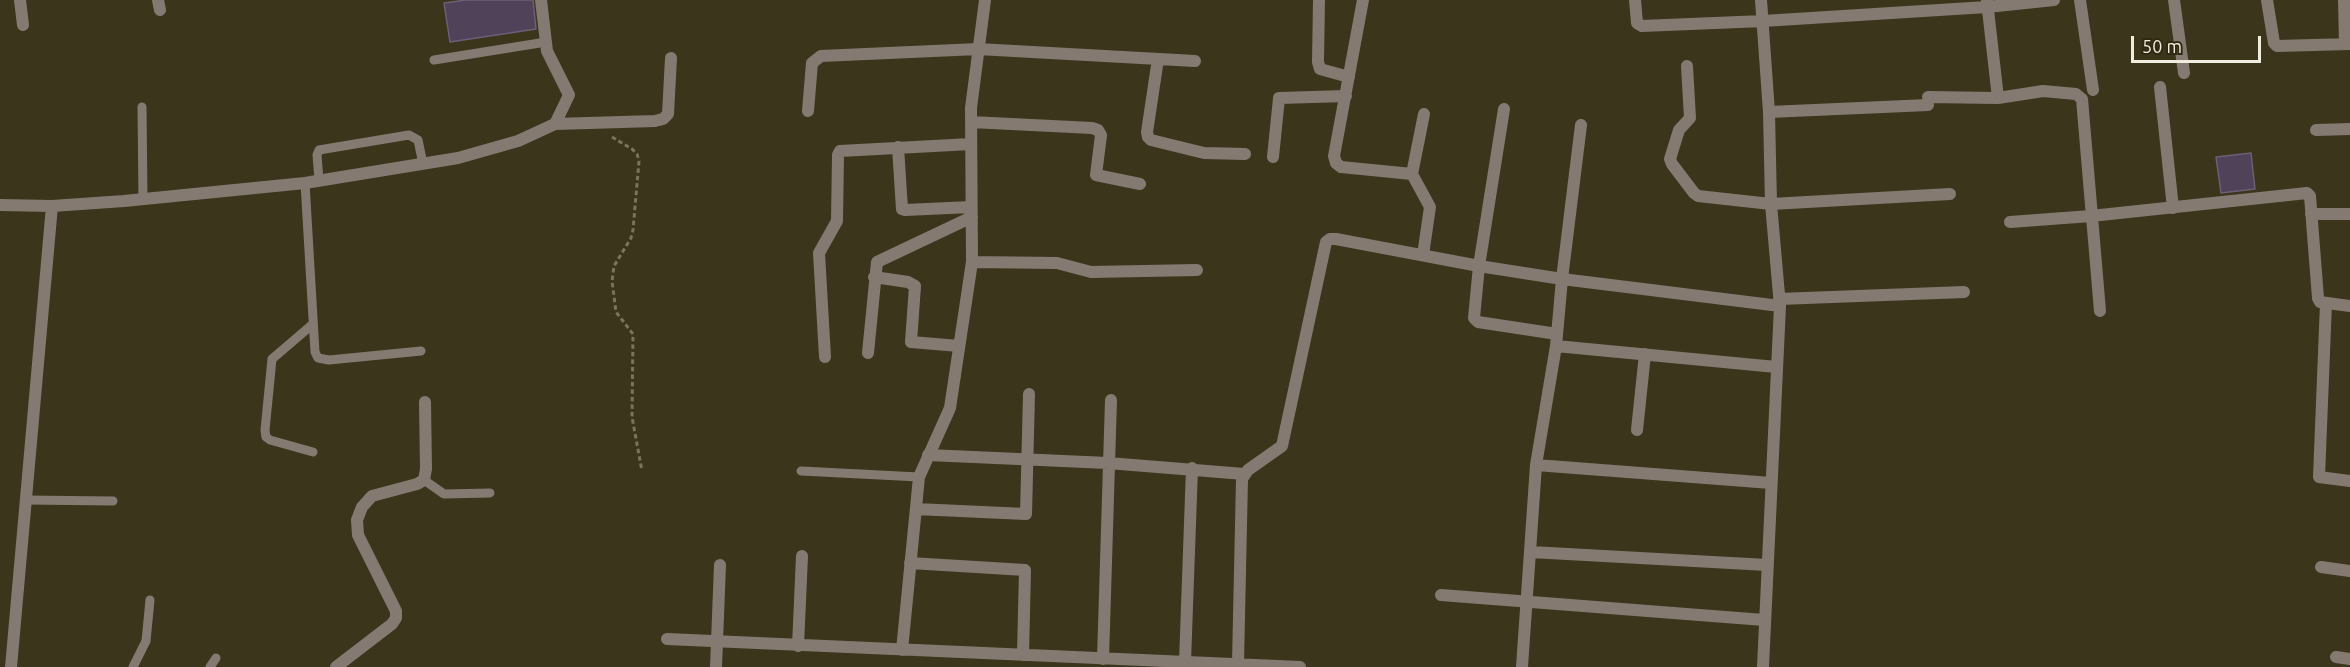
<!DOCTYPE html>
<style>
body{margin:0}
#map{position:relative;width:2350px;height:667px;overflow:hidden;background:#3b351c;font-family:Ubuntu,sans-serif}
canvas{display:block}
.scale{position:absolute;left:2131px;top:36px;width:130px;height:27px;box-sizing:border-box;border:3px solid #f1edde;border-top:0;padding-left:8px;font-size:18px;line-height:21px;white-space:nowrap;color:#f1edde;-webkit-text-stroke:4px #312a12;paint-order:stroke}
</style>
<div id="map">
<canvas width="2350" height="667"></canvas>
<div class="scale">50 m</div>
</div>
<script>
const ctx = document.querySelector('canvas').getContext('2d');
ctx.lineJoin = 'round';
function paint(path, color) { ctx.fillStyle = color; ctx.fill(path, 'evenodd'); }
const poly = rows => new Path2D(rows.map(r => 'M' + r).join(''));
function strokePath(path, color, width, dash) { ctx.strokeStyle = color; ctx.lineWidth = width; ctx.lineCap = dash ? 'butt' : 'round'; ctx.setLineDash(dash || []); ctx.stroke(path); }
const building = poly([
 [466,0,533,0,536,29,450,42,444,3,466,0],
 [2251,153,2255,189,2221,193,2216,157,2251,153]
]);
paint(building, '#4f4259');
strokePath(building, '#6d5f77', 1.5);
strokePath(poly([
 [612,137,632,149,637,154,639,161,633,230,631,238,614,266,612,281,616,312,633,334,632,417,642,471]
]), '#79745e', 3, [4.5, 3]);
strokePath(poly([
 [434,60,546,42],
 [142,107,143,199],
 [319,180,317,155,319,150,409,135,418,140,423,164],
 [305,183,315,352,318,358,329,360,421,351],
 [313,324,272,359,265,430,266,437,270,440,313,452],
 [801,471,919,477],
 [424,480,444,494,490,493],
 [26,500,113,501],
 [133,667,146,641,150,600],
 [210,667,216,658]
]), '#857a71', 9);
strokePath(poly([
 [20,0,23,25],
 [158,0,160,10],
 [1319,0,1318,62,1320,69,1349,77],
 [1363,0,1334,156,1336,163,1341,167,1412,174],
 [1635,0,1637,23,1642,26,1763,21,1987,7,2054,0],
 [1761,0,1769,112,1771,204,1780,306,1763,667],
 [2080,0,2093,90],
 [2174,0,2184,73],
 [2267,0,2274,43,2277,46,2350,44],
 [2344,0,2345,44],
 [1987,1,1998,98],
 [1158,59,1147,132,1148,137,1151,140,1204,153,1245,154],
 [1687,66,1690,118,1679,130,1670,159,1672,164,1694,193,1698,196,1771,204,1950,194],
 [2160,87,2173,208],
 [1928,97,1998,98,2043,91,2076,94,2082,99,2100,311],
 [1504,109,1479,266,1474,318,1478,322,1557,334],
 [808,111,812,63,821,56,978,49,1195,61],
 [1769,112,1928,105],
 [971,122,1092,128,1098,130,1101,135,1096,175,1140,184],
 [555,124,655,121,663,119,668,114,671,58],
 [2316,130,2350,129],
 [898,147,902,209,905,210,971,207],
 [1273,157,1279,98,1346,96],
 [0,205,52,206,124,201,305,183,458,158,518,141,555,124,569,95,547,51,541,0],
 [2311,214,2350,214],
 [2010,222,2091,216,2307,193,2310,196,2318,298,2320,302,2350,306],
 [1423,255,1430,207,1412,174,1424,114],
 [972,262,1057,263,1091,272,1197,270],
 [874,277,908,282,915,286,911,342,959,346],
 [1779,299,1964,292],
 [2326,303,2319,477,2350,481],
 [1556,346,1776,367],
 [868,353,877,262,972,217],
 [825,357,819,253,837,221,838,155,840,151,971,144],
 [1637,430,1645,354],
 [928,455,1108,463,1244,474],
 [1536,465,1771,483],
 [916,509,1026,514,1029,394],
 [1531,552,1767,565],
 [910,563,1025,570,1023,655],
 [2321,567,2350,571],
 [1441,595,1764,620],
 [667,639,1300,667],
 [798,646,802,556],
 [902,650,919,477,950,408,972,262,971,108,985,0],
 [2336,657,2350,659],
 [1103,659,1111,400],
 [1185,662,1192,468],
 [1238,663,1242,479,1248,470,1282,446,1326,242,1330,239,1336,239,1479,266,1562,279,1780,306],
 [11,667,52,206],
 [336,667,392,624,396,618,396,611,358,535,357,520,362,507,372,496,417,484,424,480,426,469,425,402],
 [716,667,720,565],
 [1522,667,1536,465,1556,346,1562,279,1581,125]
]), '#857a71', 12);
</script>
